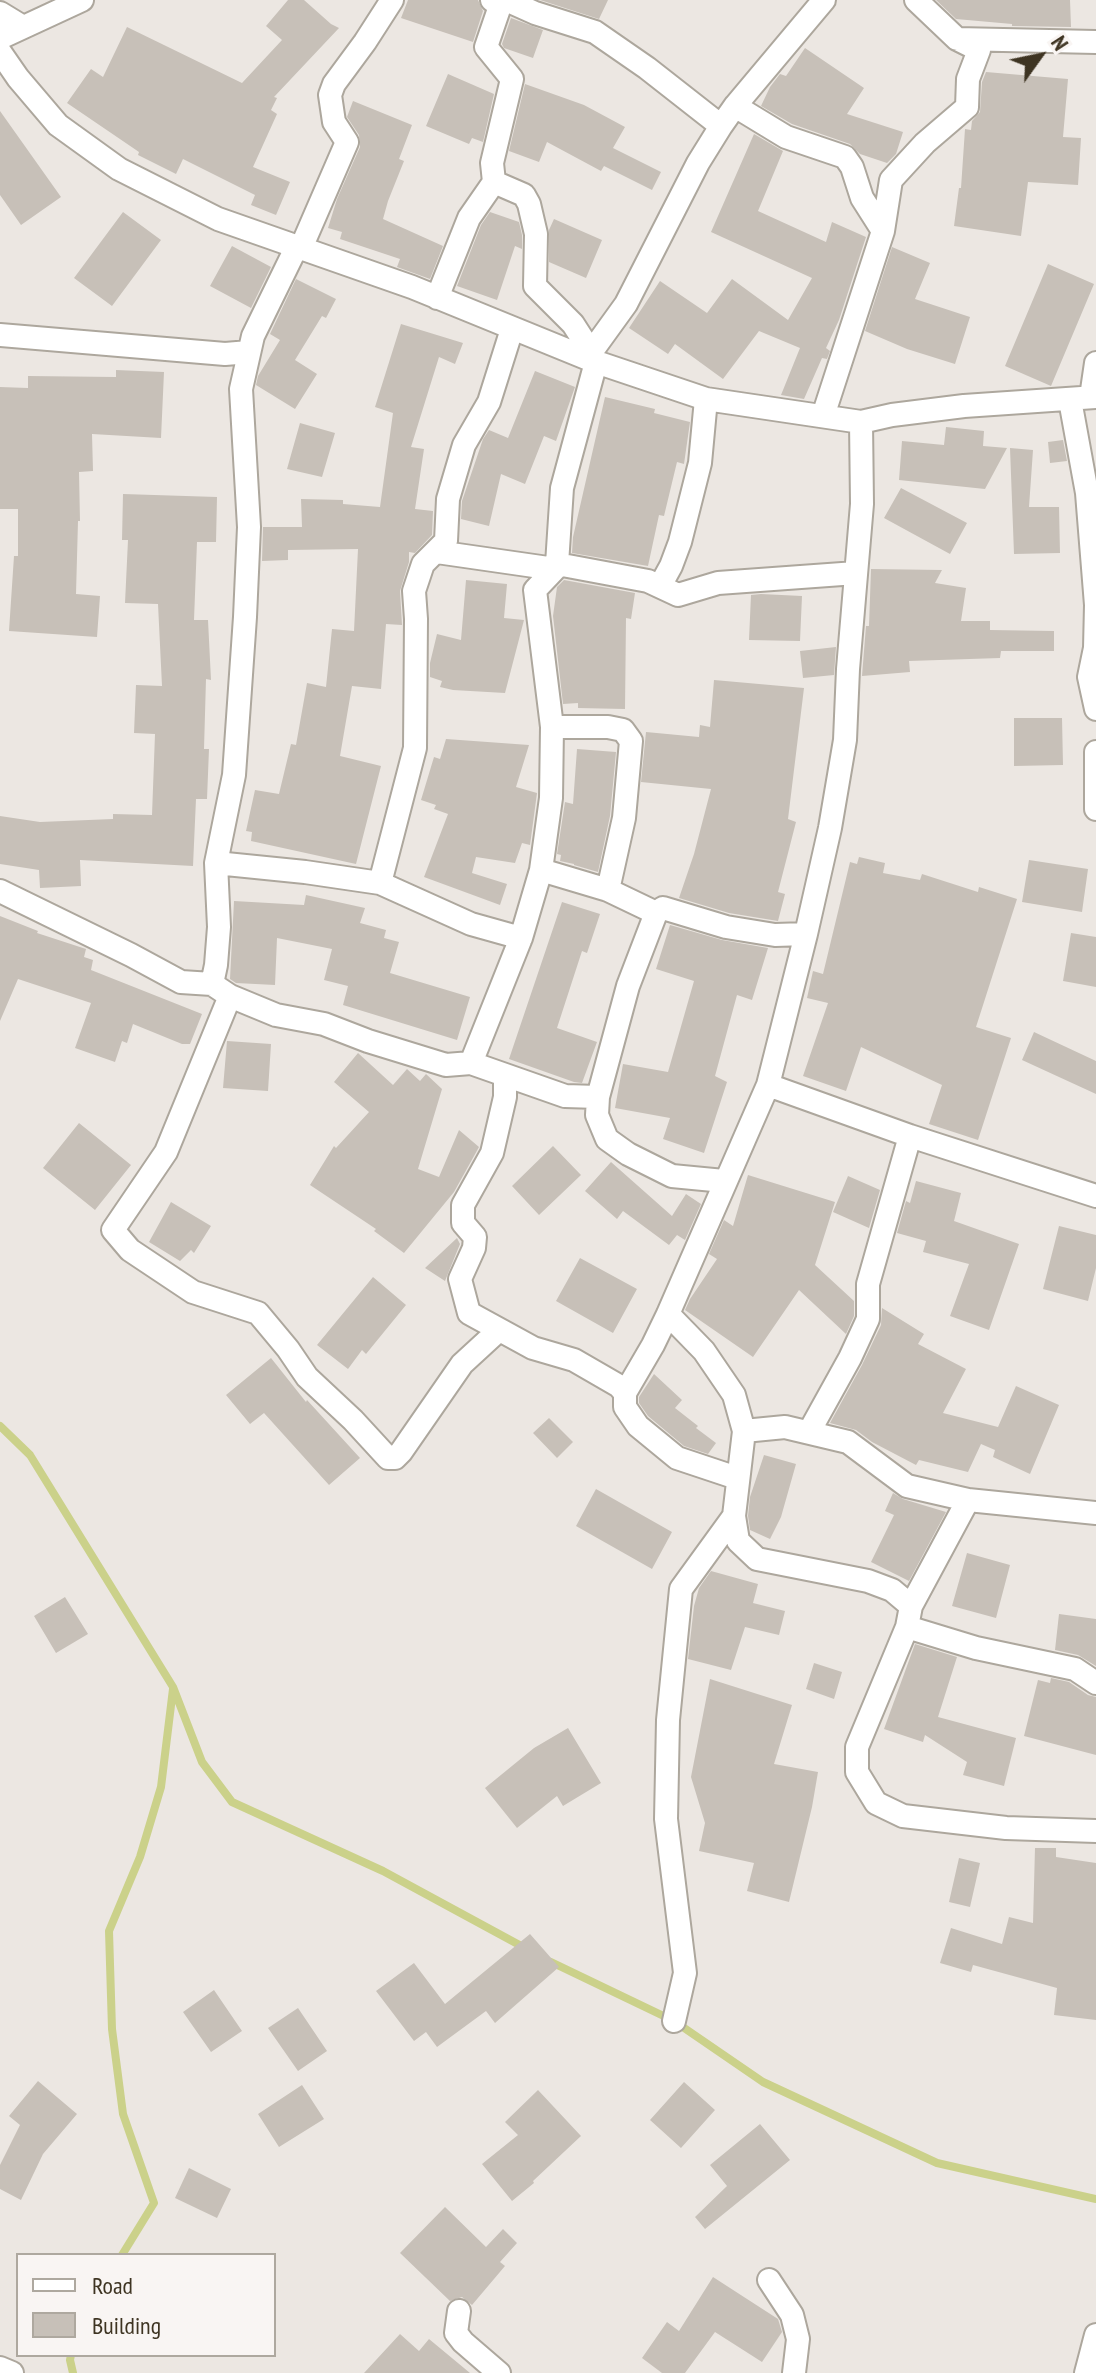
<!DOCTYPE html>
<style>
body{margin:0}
#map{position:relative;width:1096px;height:2373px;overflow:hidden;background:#ece7e2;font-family:"PT Sans Narrow",sans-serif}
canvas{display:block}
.legend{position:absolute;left:16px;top:2253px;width:260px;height:104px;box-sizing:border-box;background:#f9f5f3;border:2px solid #aea89f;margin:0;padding:10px 14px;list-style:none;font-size:24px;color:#3e3422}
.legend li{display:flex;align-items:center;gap:16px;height:40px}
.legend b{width:40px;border:2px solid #aea89f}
.north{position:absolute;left:1000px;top:16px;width:80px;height:80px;-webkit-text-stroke:6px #f9f5f3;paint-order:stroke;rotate:57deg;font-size:22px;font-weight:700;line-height:32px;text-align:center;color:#3e3422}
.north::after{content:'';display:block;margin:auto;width:28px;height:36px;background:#3e3422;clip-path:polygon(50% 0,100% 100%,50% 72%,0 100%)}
</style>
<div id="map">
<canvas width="1096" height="2373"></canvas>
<ul class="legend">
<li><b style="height:10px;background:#fff"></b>Road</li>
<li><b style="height:22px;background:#c7c0b8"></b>Building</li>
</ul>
<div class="north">N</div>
</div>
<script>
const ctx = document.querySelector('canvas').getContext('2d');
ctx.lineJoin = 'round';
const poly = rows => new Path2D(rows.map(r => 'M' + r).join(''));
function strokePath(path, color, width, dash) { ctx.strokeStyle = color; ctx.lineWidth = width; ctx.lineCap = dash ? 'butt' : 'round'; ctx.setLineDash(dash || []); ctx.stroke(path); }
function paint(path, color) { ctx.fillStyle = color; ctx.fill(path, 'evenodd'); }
strokePath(poly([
 [0,1426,30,1455,173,1687,202,1762,232,1802,383,1871,525,1948],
 [551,1962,674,2021,763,2082,937,2163,1096,2199],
 [122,2255,154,2203,123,2114,112,2029,109,1931,140,1857,161,1787,173,1689],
 [71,2355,70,2360,73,2373]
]), '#cbd18a', 8);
paint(poly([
 [288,0,304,0,331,24,339,28,274,97,277,98,271,110,277,114,253,167,290,182,276,215,251,205,255,195,183,159,176,174,138,155,139,152,67,103,91,69,103,77,127,27,242,83,282,40,266,26],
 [408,0,478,0,483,11,473,42,401,18],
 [540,0,608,0,599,19],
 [936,0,1070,0,1071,27,1012,26,1012,24,956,19],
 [511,18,543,30,533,58,504,48,502,44],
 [805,48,864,88,847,114,903,132,896,154,887,163,860,154,850,144,792,124,761,106,770,87,780,74,786,76],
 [986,72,1068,79,1063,137,1081,138,1078,185,1028,182,1021,236,954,226,959,188,961,188,965,129,971,130,972,121,980,112,982,82],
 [448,74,494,94,483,142,472,138,469,144,426,126],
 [525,84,584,105,625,127,613,148,661,172,652,190,604,166,601,171,547,142,539,162,509,151],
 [353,101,412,125,399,159,404,161,388,201,383,219,443,246,430,279,397,267,400,259,340,239,342,232,328,228,337,199,360,147,359,135,347,117],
 [0,111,61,197,21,225,0,195],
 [754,134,783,151,758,211,826,242,832,222,866,237,839,320,826,348,830,351,827,359,822,358,804,399,781,395,800,348,759,331,723,379,675,344,668,354,629,328,660,281,707,313,732,279,788,320,812,278,711,232],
 [123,212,161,240,112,306,74,278],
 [490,212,519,222,522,235,522,249,515,246,497,300,457,286,481,225],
 [554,219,602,240,586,278,549,262,549,230],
 [232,246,271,267,251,308,210,286],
 [892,247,930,263,915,299,970,317,955,364,907,349,865,331],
 [1048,264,1094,284,1051,386,1005,366],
 [296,279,336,299,326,318,322,316,295,360,317,374,295,409,256,385,258,376,280,340,270,334],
 [401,324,463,343,455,364,439,357,411,447,424,449,415,509,433,511,432,535,415,553,409,552,409,562,400,591,402,625,386,624,381,689,352,686,340,756,381,766,356,864,251,841,252,832,246,831,255,790,279,794,291,744,296,745,307,683,326,687,332,629,354,631,358,549,288,550,288,560,262,561,263,527,302,527,301,499,343,500,343,504,380,507,393,413,375,407],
 [116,370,164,372,161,438,92,434,93,471,79,472,80,521,78,521,76,594,100,596,97,637,9,631,14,556,18,556,18,509,0,509,0,387,28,388,28,376,116,377],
 [535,371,575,387,556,441,544,436,525,484,501,474,489,526,461,519,462,501,483,439,489,430,508,438],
 [605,397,655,409,654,413,690,422,684,464,677,462,664,516,659,515,648,566,572,553,573,537],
 [300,423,335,433,322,477,287,469],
 [946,427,984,431,983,446,1007,448,985,489,899,480,902,441,944,445],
 [1063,440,1067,461,1050,463,1048,442],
 [1010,448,1033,450,1029,507,1059,507,1060,553,1014,554],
 [901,488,967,523,950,554,884,518],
 [123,494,217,497,216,542,197,542,194,620,208,620,211,680,206,679,204,749,209,749,207,799,196,799,193,866,80,860,81,886,40,888,39,870,0,864,0,816,40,822,113,819,113,814,152,815,155,734,134,733,136,685,162,686,158,604,125,603,128,540,122,540],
 [871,569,942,570,935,583,966,588,961,621,990,621,990,630,1054,631,1054,651,1001,651,1000,658,909,661,910,672,862,676,866,626,869,626],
 [466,580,507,584,504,618,524,620,505,693,453,690,440,687,442,681,430,677,430,663,437,634,461,640],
 [564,580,635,593,631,619,626,618,625,709,578,708,578,703,563,704,553,616,557,587],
 [761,594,802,596,800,641,749,640,751,595],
 [836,647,834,675,803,678,800,651],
 [714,680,804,688,788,819,796,822,778,892,785,894,778,921,729,913,679,898,694,854,711,789,641,782,646,732,699,737,700,725,710,727],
 [1014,718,1062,718,1063,765,1014,766],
 [446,739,529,745,516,787,537,793,530,845,522,843,515,863,476,857,472,873,507,884,500,905,424,877,448,814,434,809,436,805,421,800,434,757,440,759],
 [577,749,616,752,610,816,598,872,574,865,574,864,560,861,561,855,557,854,565,802,573,804],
 [859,857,885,863,883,873,920,880,922,874,978,892,979,887,1017,899,976,1027,1011,1038,978,1140,929,1124,942,1085,861,1047,846,1091,803,1076,828,1003,807,998,813,971,823,974,850,862,857,864],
 [1029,860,1088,869,1082,912,1022,902],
 [306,895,365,908,360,923,386,930,384,938,399,942,390,973,470,997,457,1040,343,1005,348,986,324,980,332,949,277,938,275,985,236,983,230,979,234,901,304,905],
 [562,902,600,914,587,953,582,951,557,1028,597,1042,582,1083,574,1082,509,1059],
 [0,916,38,931,37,933,86,949,84,957,93,960,91,970,202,1014,190,1044,182,1044,133,1024,127,1043,122,1041,115,1062,75,1048,91,1003,18,979,0,1021],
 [670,925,722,940,768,948,752,1000,737,995,715,1076,727,1082,704,1153,663,1139,670,1118,615,1108,623,1064,668,1072,694,981,656,969],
 [1071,933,1096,937,1096,987,1063,981],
 [1034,1032,1096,1061,1096,1094,1022,1060],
 [227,1041,271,1044,268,1091,223,1088],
 [358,1053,393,1085,407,1069,420,1081,426,1074,442,1089,418,1169,439,1177,459,1130,479,1147,454,1192,404,1253,374,1231,376,1229,310,1185,334,1146,336,1148,369,1112,334,1082],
 [79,1123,131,1165,95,1210,43,1168],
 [553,1146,581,1175,539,1215,512,1186],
 [611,1162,672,1216,686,1194,701,1204,685,1240,677,1235,669,1245,623,1211,617,1219,585,1191],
 [748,1175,835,1202,815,1265,854,1301,854,1316,846,1334,799,1290,753,1357,685,1310,690,1299,717,1259,709,1254,724,1220,733,1226],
 [848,1176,880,1190,869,1228,833,1212],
 [916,1181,961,1193,954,1221,1019,1244,989,1330,950,1316,969,1264,923,1252,926,1241,897,1233,906,1201,910,1203],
 [171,1202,211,1226,194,1253,191,1250,180,1261,149,1242],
 [1059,1226,1096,1235,1096,1268,1088,1301,1043,1289],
 [457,1238,460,1244,445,1281,425,1268],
 [580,1258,637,1289,613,1333,556,1301],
 [373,1277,406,1305,366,1354,362,1350,348,1369,317,1345],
 [882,1308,924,1334,918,1344,966,1369,943,1413,998,1427,1016,1386,1059,1405,1030,1474,993,1457,995,1450,981,1444,968,1472,919,1460,916,1465,872,1442,856,1430,830,1423,862,1365,881,1325],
 [271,1358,306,1402,307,1400,360,1458,329,1485,264,1413,250,1424,226,1395],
 [654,1374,682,1400,675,1408,698,1426,696,1428,716,1443,708,1454,684,1446,648,1416,639,1403,639,1397],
 [549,1418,573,1442,557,1458,533,1433],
 [764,1455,796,1464,781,1517,770,1539,750,1530,748,1516,750,1497],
 [596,1489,672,1532,652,1569,576,1526],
 [893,1493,903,1499,946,1512,909,1581,871,1562,894,1515,885,1511],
 [967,1553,1010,1565,996,1618,952,1606],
 [711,1571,758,1584,753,1603,785,1611,779,1635,745,1627,731,1670,688,1659,694,1606,699,1588],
 [65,1597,88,1634,56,1653,34,1616],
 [1059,1614,1096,1619,1096,1666,1078,1655,1055,1650],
 [915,1644,957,1657,938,1717,1016,1738,1004,1786,963,1775,967,1762,925,1735,923,1742,884,1729],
 [814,1663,842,1672,834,1699,806,1689],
 [1051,1678,1069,1682,1088,1695,1096,1697,1096,1755,1024,1736,1038,1680,1050,1683],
 [710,1679,792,1705,774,1764,818,1772,812,1807,789,1902,747,1891,754,1863,699,1851,705,1823,691,1777],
 [568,1728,601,1783,563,1806,557,1796,517,1828,485,1788,534,1748],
 [1035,1848,1056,1848,1056,1857,1096,1863,1096,2020,1054,2015,1057,1988,973,1965,971,1972,940,1963,951,1928,1002,1944,1009,1917,1033,1923],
 [959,1858,980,1863,970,1907,949,1902],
 [530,1934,559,1967,495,2023,486,2011,437,2047,426,2032,414,2041,376,1991,414,1963,445,2004],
 [214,1990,242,2031,211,2052,183,2012],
 [298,2008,327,2051,298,2071,268,2028],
 [38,2081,77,2114,43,2154,21,2200,0,2189,0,2165,20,2125,9,2116],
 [684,2082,715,2110,681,2148,650,2120],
 [302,2085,324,2119,279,2147,258,2114],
 [538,2090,581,2136,533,2181,534,2183,512,2201,482,2164,518,2135,505,2122],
 [760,2124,790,2160,705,2229,695,2217,727,2186,710,2165],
 [189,2168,231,2189,217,2218,175,2198],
 [445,2207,486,2247,503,2229,517,2243,500,2262,505,2266,472,2305,462,2297,450,2301,400,2253],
 [713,2277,778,2319,782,2332,762,2362,715,2332,685,2373,662,2373,642,2358,667,2322,679,2331],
 [400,2334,419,2351,429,2339,470,2373,364,2373]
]), '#c7c0b8');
const street = poly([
 [506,0,535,13,595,32,647,68,721,126],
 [916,0,957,39,1096,42],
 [0,13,23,27],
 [0,38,82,0],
 [0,52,18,78,58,125,119,169,218,219,412,287,596,362,706,399,861,422,892,415,964,406,1096,397],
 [735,106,786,137,845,157,852,167,862,198,883,231],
 [494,182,524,195,529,204,536,234,535,286,573,324,591,352],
 [301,248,347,142,334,122,330,95,334,84,365,42,392,0],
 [437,298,469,218,494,182,492,163,512,79,486,47,500,6,492,0],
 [0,335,225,354,249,352],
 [587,358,626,304,698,163,721,126,735,106,824,0],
 [1091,397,1096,363],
 [1070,400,1087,493,1096,605,1095,648,1089,677,1096,709],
 [823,416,883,231,891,180,925,143,967,107,968,79,979,50,957,39],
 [437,552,555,569],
 [557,564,648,581,678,595,718,583,856,573],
 [660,586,671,566,680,542,700,463,706,399],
 [552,727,608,727,623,730,631,741,624,818,608,890],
 [1096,752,1096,809],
 [216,863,305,872,380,883,471,924,521,938],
 [541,870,608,890,656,913,663,908,726,927,775,935,806,934],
 [380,883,415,748,416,619,414,591,423,564,446,541,448,499,464,445,489,402,512,329],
 [0,891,131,955,181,982,212,984,216,965,219,927,216,863,234,775,245,617,249,527,241,389,253,336,297,246],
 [656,913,628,986,598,1097,597,1115,607,1139,628,1154,672,1176,724,1181],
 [212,984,230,996,166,1152,113,1230,130,1250,193,1292,258,1313,288,1349,307,1377,353,1420,388,1458,395,1458,401,1452,462,1364,499,1330],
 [230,996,276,1015,324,1024,368,1041,446,1065,471,1063,565,1096,598,1097],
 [471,1063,521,938,541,870,551,798,552,727,535,590,555,569,557,564,562,488,596,362],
 [505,1075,505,1097,492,1153,463,1205,463,1223,475,1237,474,1248,460,1279,469,1313,533,1348,574,1360,619,1386,625,1393,625,1407,638,1426,677,1458,737,1478],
 [768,1085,910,1136,1096,1196],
 [668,1314,704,1351,734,1395,744,1431,734,1516,738,1541,757,1559,868,1581,892,1590,911,1606,907,1627,857,1747,857,1772,876,1803,903,1816,1006,1828,1096,1831],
 [625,1393,653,1345,668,1314,768,1085,806,934,830,828,845,740,848,669,862,504,861,422],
 [744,1431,785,1427,848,1442,907,1486,968,1500,1096,1513],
 [809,1432,850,1358,868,1319,868,1284,910,1136],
 [911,1606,968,1500],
 [907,1627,976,1648,1075,1669,1096,1683],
 [674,2021,685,1973,666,1819,668,1720,681,1589,734,1516],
 [769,2280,792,2315,798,2339,794,2373],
 [459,2311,456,2333,463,2342,499,2373],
 [0,2368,12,2373],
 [1086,2373,1096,2335]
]);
strokePath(street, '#ada79d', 26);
strokePath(street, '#fff', 22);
</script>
